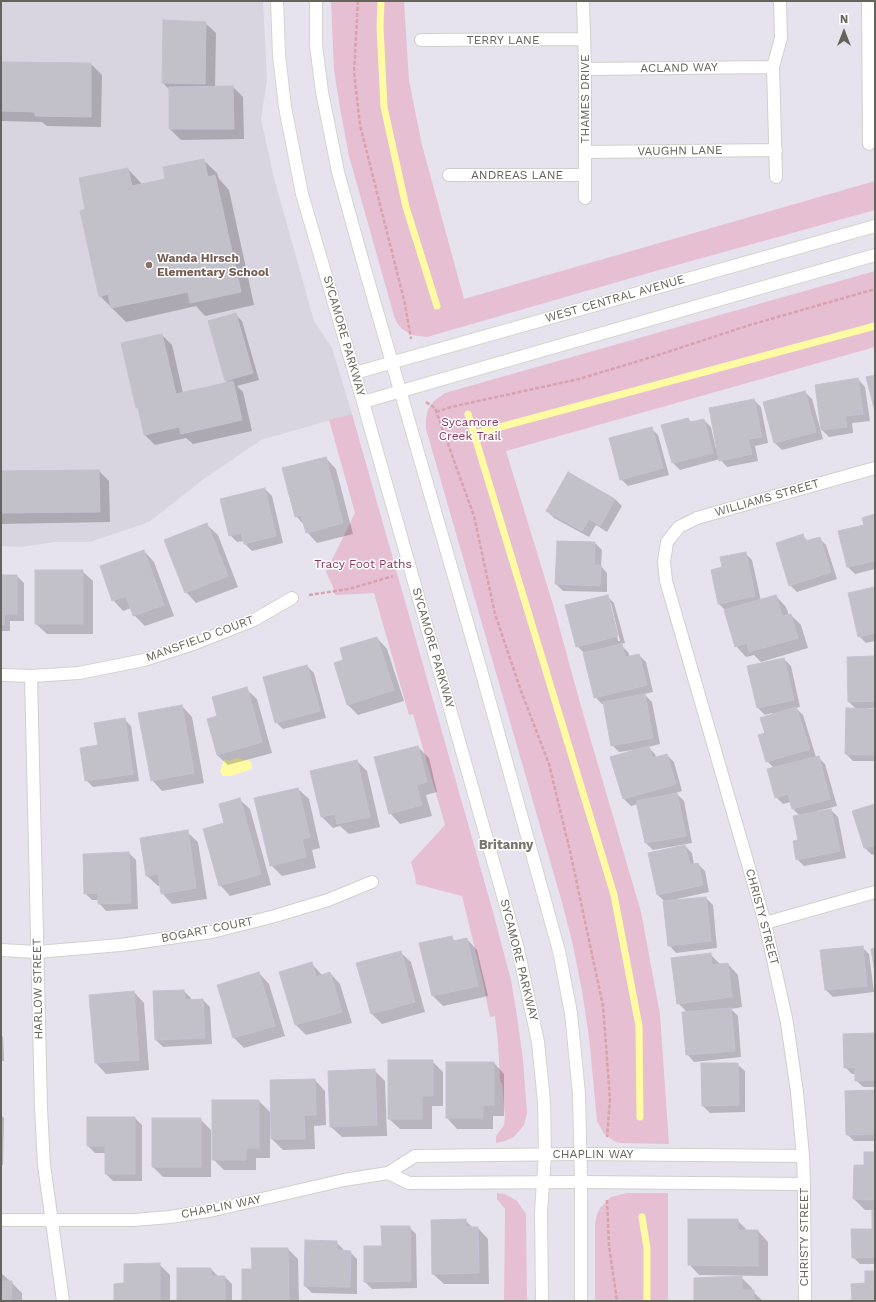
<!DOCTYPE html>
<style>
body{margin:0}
#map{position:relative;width:876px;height:1302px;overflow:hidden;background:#e7e3ee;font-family:"Work Sans",sans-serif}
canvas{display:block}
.frame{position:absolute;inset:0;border:2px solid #64645b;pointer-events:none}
.north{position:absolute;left:824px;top:12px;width:40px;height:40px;-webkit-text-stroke:3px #fff;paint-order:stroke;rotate:0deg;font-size:11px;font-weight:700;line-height:16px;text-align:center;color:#64645b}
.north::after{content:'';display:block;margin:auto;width:14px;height:18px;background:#64645b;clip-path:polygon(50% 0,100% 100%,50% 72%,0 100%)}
</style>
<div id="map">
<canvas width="876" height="1302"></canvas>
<div class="frame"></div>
<div class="north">N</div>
</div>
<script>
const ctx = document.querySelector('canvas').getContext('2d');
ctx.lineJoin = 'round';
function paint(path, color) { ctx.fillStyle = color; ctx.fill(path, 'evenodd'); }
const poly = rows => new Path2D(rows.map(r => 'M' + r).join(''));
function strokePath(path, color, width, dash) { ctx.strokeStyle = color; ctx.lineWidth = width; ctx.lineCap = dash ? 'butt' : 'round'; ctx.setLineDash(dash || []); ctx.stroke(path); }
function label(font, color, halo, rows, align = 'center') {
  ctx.font = font + ' "Work Sans",sans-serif'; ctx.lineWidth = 3; ctx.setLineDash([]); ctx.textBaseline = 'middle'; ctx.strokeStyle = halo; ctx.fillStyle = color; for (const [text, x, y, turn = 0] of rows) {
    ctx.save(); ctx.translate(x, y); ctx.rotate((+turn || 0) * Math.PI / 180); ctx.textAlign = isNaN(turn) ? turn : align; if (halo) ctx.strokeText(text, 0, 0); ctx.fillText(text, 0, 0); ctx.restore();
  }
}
paint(poly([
 [1,1,263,1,267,80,261,119,274,178,314,321,332,348,352,414,261,440,204,479,149,522,90,542,55,542,21,547,1,546]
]), '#d8d4e0');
paint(poly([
 [331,1,404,1,409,81,422,145,464,299,875,181,875,210,652,272,427,337,412,335,402,329,397,323,394,316,349,156,341,114,334,70],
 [875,271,875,347,506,451,554,608,582,710,641,912,660,1014,669,1144,620,1143,614,1141,604,1134,597,1121,589,1037,582,991,572,941,561,899,426,429,426,419,428,409,434,401,445,393],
 [352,414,493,912,511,980,517,1016,523,1060,527,1113,524,1125,514,1137,505,1141,496,1143,496,1136,504,1125,505,1117,502,1084,500,1081,498,1042,495,1016,490,1017,482,978,462,896,416,884,415,876,411,862,445,825,413,714,409,715,374,593,335,595,333,587,326,572,355,513,329,420],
 [497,1193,505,1194,517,1201,526,1214,527,1301,504,1301,505,1209,497,1199],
 [627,1193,668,1193,668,1301,595,1301,595,1224,597,1214,601,1207,611,1197]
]), '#e6bfd2');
paint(poly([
 [236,758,250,761,252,764,252,769,231,776,223,776,220,771,224,760,230,761]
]), '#fffba3');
paint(poly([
 [205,23,216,33,215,87,233,87,243,97,244,139,181,140,170,129,170,90,163,83],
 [1,63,91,64,102,75,101,127,47,126,42,122,1,121],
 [203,160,217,173,219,179,229,190,254,305,205,316,196,306,126,322,100,296,86,210,128,169,141,183,142,185,166,180],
 [235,314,242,321,259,380,237,386,243,392,252,431,193,444,186,438,155,445,145,435,139,410,137,407,162,335,172,345,183,393,228,383,226,381],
 [858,379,865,387,870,421,852,423,853,433,829,437,822,430,816,385],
 [805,392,812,399,823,439,782,450,775,443,764,402],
 [754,400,761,407,768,443,755,446,758,461,727,467,720,459,680,470,673,463,688,419,692,423,704,420,711,427,716,449,718,449],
 [651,428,658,435,669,475,628,486,621,479],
 [326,458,336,469,353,534,317,543,307,532,305,526,296,516],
 [99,471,109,481,110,522,1,524,1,472],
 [265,489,272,496,283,543,252,551,245,544,244,541,237,542,230,535],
 [615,499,622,506,607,532,596,525,589,537,554,518,547,511],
 [875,516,875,569,855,574,848,567,840,532,865,526],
 [207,525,218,535,238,587,196,603,186,592],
 [803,536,808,541,819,538,826,545,837,579,797,592,790,585],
 [595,543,602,550,601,566,607,573,607,592,563,591,556,584],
 [144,551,154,562,174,616,145,626,134,615,131,608,123,611,113,600],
 [745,553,752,560,761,601,776,596,786,607,789,615,791,615,801,625,808,648,761,662,754,655,746,657,736,646,725,610,719,604,723,568],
 [82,571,93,581,93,634,47,634,36,624],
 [1,576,17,576,24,583,24,621,10,621,10,631,1,631],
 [875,588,875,641,866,643,859,636],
 [607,596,614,603,625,643,620,644,628,652,630,657,639,655,646,662,653,692,644,694,652,702,660,744,648,747,655,754,656,758,667,755,674,762,682,791,676,793,684,801,692,843,653,850,646,843,638,804,631,806,624,799,612,757,633,751,633,750,619,752,612,745,604,704,602,704,595,697,584,653,577,646],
 [609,603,611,603,620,641,618,641],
 [377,638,387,649,404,701,358,715,347,704,344,661],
 [875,657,875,708,867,708,867,710,875,710,875,761,853,761,846,754,857,710,849,702],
 [784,659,791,666,800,707,796,708,803,715,816,757,818,757,825,764,837,806,818,811,819,812,831,810,838,817,846,858,804,866,797,859,800,816,793,809,791,802,783,804,776,797,774,768,767,761,766,734,773,715,772,713,765,715,758,708,748,667],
 [307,666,314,673,326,718,283,729,276,722],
 [246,689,257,699,272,753,228,765,217,755,219,716],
 [182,706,192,717,204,783,162,791,152,780],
 [124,719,131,726,139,781,93,787,86,780,99,746],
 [418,747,429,758,437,792,426,795,432,816,400,824,390,813],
 [357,761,367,771,380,827,349,834,340,826,333,828,322,817,311,772],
 [298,789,309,799,320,848,312,850,316,868,282,876,271,865],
 [239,799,250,809,271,885,230,896,220,885,226,824],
 [875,805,875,854,872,855,865,848,854,812],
 [187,832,198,842,207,899,172,904,162,893,161,886,158,886,147,876,141,839],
 [685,846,692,853,694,865,698,864,705,871,709,892,677,899,677,900,706,898,713,905,717,948,676,953,669,945,664,901,658,895],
 [129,853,136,860,138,909,106,911,99,903,99,900,92,900,85,893],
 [451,937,456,942,467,939,477,950,488,996,443,1006,433,996],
 [862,947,869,954,874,992,833,997,826,990],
 [400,952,411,962,425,1012,382,1024,372,1014,358,963],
 [710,954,721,965,728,964,738,975,742,1007,731,1009,738,1016,741,1057,694,1062,687,1054,687,1012,678,1003],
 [312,964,323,976,330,973,340,984,352,1023,306,1035,296,1025],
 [259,973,269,984,285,1036,244,1048,234,1038],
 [184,991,191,998,191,1001,203,1000,210,1007,212,1044,163,1047,156,1040],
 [134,992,144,1003,149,1070,106,1074,96,1063],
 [875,1034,875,1087,863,1087,856,1080,856,1074,852,1074,845,1067],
 [1,1035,3,1037,4,1061,1,1061],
 [432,1061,443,1072,443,1106,432,1106,432,1129,400,1129,389,1119],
 [447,1063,494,1063,504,1074,504,1116,493,1116,493,1129,457,1129,447,1118],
 [737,1064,745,1071,745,1112,710,1113,703,1106],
 [374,1070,385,1081,387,1136,342,1137,331,1127],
 [315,1080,325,1091,326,1125,314,1126,315,1149,283,1150,272,1139,271,1081],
 [875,1091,875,1141,854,1141,847,1134],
 [259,1101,270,1112,270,1158,256,1158,256,1170,224,1170,213,1159],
 [1,1115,4,1118,3,1165,1,1165],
 [88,1118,135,1118,142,1125,142,1181,113,1181,106,1174,106,1153,95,1153,88,1146],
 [200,1119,211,1130,211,1177,163,1177,153,1167],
 [875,1153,875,1264,860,1264,853,1257,873,1230,873,1210,865,1210,854,1199,855,1166,865,1166],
 [465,1220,473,1228,478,1228,488,1239,489,1284,444,1284,433,1274],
 [737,1220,748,1231,758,1231,768,1242,768,1276,699,1275,689,1264],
 [409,1227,416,1234,417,1288,372,1289,365,1282],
 [336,1242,343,1249,343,1252,350,1252,357,1259,357,1294,312,1293,305,1286],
 [288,1249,298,1259,299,1301,243,1301,253,1270],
 [159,1264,170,1275,170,1301,115,1301,125,1284],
 [211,1269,218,1276,225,1277,232,1284,232,1301,178,1301],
 [1,1273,9,1280,9,1282,11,1282,22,1293,22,1301,1,1301],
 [741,1277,752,1288,752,1291,763,1301,695,1301]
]), '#0003');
strokePath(poly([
 [381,1,380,27,384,107,406,207,437,306],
 [468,414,614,895,639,1026,640,1117],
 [474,434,875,326],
 [642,1217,647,1248,647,1301]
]), '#fffba3', 7);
const building = poly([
 [163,20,206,22,205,84,162,83,163,20],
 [1,62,91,63,91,117,35,116,35,112,1,111,1,62],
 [233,86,234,129,169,129,169,87,233,86],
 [204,159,208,177,215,175,241,292,190,303,188,292,111,308,108,294,99,297,80,211,85,209,79,178,128,168,132,186,165,179,163,167,204,159],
 [236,313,253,373,225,381,208,321,236,313],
 [162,334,176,394,233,381,242,420,181,434,179,427,144,435,138,407,136,408,121,343,162,334],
 [875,375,875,412,866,377,875,375],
 [858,378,863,414,845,416,847,427,821,430,815,385,858,378],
 [805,391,816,432,774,443,763,402,805,391],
 [754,399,762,437,748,439,752,454,719,461,709,408,754,399],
 [688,418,690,422,704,419,713,453,672,463,661,425,688,418],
 [652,427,663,468,620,480,609,438,652,427],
 [326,457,343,523,306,533,301,515,295,517,282,468,326,457],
 [99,470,100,512,1,513,1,471,99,470],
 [568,472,615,499,600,526,589,519,582,531,546,511,568,472],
 [265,488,276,536,244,544,241,533,229,536,220,499,265,488],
 [875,514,875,561,847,567,838,531,864,525,862,518,875,514],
 [207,523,228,576,185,593,164,540,207,523],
 [803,534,805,541,820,537,831,572,789,586,776,543,803,534],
 [557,541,595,542,594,565,601,565,600,586,555,584,557,541],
 [144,550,164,605,133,616,126,596,112,601,100,566,144,550],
 [746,552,755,596,718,604,711,570,722,567,720,557,746,552],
 [35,570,83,570,83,624,35,624,35,570],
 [1,575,17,575,17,614,4,614,4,625,1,625,1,575],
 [875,587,875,633,858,637,848,593,875,587],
 [608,595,618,636,576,647,565,605,608,595],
 [776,595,782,616,791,614,798,638,749,652,747,643,735,647,724,610,776,595],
 [377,637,394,690,347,705,334,663,343,660,340,648,377,637],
 [622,644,625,657,639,654,647,685,594,698,583,653,622,644],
 [875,656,875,701,848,702,847,657,875,656],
 [784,658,794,700,757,708,747,666,784,658],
 [307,665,320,711,275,723,263,677,307,665],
 [247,687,262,742,217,755,207,719,217,716,212,697,247,687],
 [645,694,653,738,611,746,603,702,645,694],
 [182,705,194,773,151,781,138,713,182,705],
 [796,707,810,749,766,762,758,735,765,733,760,718,796,707],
 [846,708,875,709,875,755,845,754,846,708],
 [125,718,133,774,85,781,80,748,98,745,94,723,125,718],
 [418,746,427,782,416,785,422,805,389,814,374,757,418,746],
 [649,746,652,758,667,754,676,784,623,799,610,757,649,746],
 [819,756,830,799,792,809,788,794,775,798,767,769,819,756],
 [357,760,370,817,337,824,335,814,321,817,310,771,357,760],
 [298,788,310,837,302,839,306,857,270,866,254,798,298,788],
 [677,793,686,836,645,843,636,801,677,793],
 [240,798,261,874,219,886,203,829,224,823,219,804,240,798],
 [875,804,875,845,864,848,852,811,875,804],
 [831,809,840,851,796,860,793,841,798,840,793,816,831,809],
 [188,830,196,888,161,894,158,874,146,876,140,838,188,830],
 [685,845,690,865,698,863,703,885,657,895,648,853,685,845],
 [129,852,131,903,98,904,98,893,84,894,83,854,129,852],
 [706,897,711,941,668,946,663,901,706,897],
 [452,936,453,941,467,938,478,986,432,996,419,943,452,936],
 [863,946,867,986,825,990,820,950,863,946],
 [875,948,875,973,871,949,875,948],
 [401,951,415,1002,371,1014,356,963,401,951],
 [711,953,712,965,728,963,732,997,677,1004,671,958,711,953],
 [312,962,316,977,330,972,342,1012,295,1025,279,972,312,962],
 [259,972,275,1026,233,1038,217,985,259,972],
 [184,990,185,1000,203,999,205,1038,155,1040,153,991,184,990],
 [134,991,139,1060,95,1063,89,995,134,991],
 [731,1008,735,1051,686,1055,682,1012,731,1008],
 [875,1033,875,1080,855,1081,855,1067,844,1068,843,1034,875,1033],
 [388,1060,433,1060,433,1096,422,1096,422,1119,388,1119,388,1060],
 [446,1062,494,1062,494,1105,483,1105,483,1118,446,1118,446,1062],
 [701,1063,738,1063,739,1105,702,1106,701,1063],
 [375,1069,377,1125,330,1127,328,1071,375,1069],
 [315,1079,316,1115,304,1115,305,1139,271,1139,270,1080,315,1079],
 [875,1090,875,1134,846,1135,845,1091,875,1090],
 [212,1100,259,1100,259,1148,246,1148,246,1160,212,1160,212,1100],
 [87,1117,135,1117,135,1174,105,1174,105,1146,87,1146,87,1117],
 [152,1118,201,1118,201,1167,152,1167,152,1118],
 [864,1152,875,1152,875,1200,853,1199,854,1165,864,1165,864,1152],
 [872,1211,875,1211,875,1257,852,1258,851,1229,872,1229,872,1211],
 [466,1219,466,1227,478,1227,479,1273,432,1274,431,1220,466,1219],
 [688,1219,738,1219,738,1230,758,1230,758,1266,688,1265,688,1219],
 [381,1226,410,1226,411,1281,364,1282,364,1246,382,1246,381,1226],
 [305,1240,337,1241,337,1250,351,1251,350,1287,304,1286,305,1240],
 [251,1248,288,1248,289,1301,242,1301,242,1269,252,1269,251,1248],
 [160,1263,160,1301,114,1301,114,1284,124,1283,124,1264,160,1263],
 [177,1268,211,1268,211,1276,225,1276,225,1301,177,1301,177,1268],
 [865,1271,875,1271,875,1301,852,1301,851,1284,865,1283,865,1271],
 [742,1276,742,1290,754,1290,754,1301,694,1301,694,1278,742,1276],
 [1,1281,12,1281,11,1301,1,1301,1,1281]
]);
paint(building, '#c2c0c9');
strokePath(building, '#c5c1d3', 1);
const street = poly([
 [583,1,585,69,585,198],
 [868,1,869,144],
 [421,40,584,39],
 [585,69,773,67],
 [585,152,776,150],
 [449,175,585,175],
 [776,177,773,67,781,38,780,1],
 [1,675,31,676,79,673,144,660,196,643,254,620,292,598],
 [31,676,41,1108,44,1165,63,1301],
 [765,923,875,892],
 [1,950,37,952,120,945,212,932,275,916,328,900,372,882],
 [388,1173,409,1183,581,1182,804,1184],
 [1,1220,134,1220,170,1217,214,1210,344,1180,388,1173,415,1156,580,1154,803,1156],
 [805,1301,804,1184,803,1156,797,1092,787,1023,765,923,666,581,664,562,667,542,679,527,697,518,875,468]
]);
const secondary = poly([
 [277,1,279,55,285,107,302,194,363,402,518,949,538,1042,544,1102,545,1154,541,1212,542,1301],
 [316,1,316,45,322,92,338,172,366,273,479,663,559,951,571,1013,579,1094,581,1182,581,1301],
 [355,373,875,226],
 [363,402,875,255]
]);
strokePath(street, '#cfd1ca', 14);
strokePath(secondary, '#d3d5cc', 14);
strokePath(poly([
 [358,1,354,72,360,125,405,304,411,339],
 [426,402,435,408,474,516,495,614,521,691,549,764,570,851,603,1006,610,1099,607,1137],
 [436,412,451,407,579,379,652,357,750,325,875,289],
 [309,595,349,589,393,576],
 [607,1200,609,1246,617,1301]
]), '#d9a2ae', 2.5, [4, 2]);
strokePath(street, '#fff', 12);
strokePath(secondary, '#fff', 12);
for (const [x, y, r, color] of [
 [149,265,4,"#8d6e63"]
]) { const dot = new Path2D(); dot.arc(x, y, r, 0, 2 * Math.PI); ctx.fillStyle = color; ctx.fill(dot); strokePath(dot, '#fff', 1.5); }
label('12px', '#64645b', '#fff', [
 ["TERRY LANE",503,40],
 ["ACLAND WAY",679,68,-1],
 ["THAMES DRIVE",585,99,-90],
 ["VAUGHN LANE",680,151,-1],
 ["ANDREAS LANE",517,175],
 ["WEST CENTRAL AVENUE",615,299,-16],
 ["SYCAMORE PARKWAY",344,336,74],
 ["WILLIAMS STREET",767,498,-16],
 ["MANSFIELD COURT",200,639,-20],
 ["SYCAMORE PARKWAY",433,648,74],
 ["CHRISTY STREET",762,917,75],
 ["BOGART COURT",207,930,-11],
 ["SYCAMORE PARKWAY",519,960,76],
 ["HARLOW STREET",38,989,-91],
 ["CHAPLIN WAY",593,1154],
 ["CHAPLIN WAY",221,1207,-11],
 ["CHRISTY STREET",804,1237,-90]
]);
label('bold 12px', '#785e54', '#fff', [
 ["Wanda Hirsch",157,258],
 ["Elementary School",157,272]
], 'left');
label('12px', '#8a355a', '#fff', [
 ["Sycamore",470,422],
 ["Creek Trail",470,436],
 ["Tracy Foot Paths",363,564]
]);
label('bold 13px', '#76766c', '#fff', [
 ["Britanny",506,845]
]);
</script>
